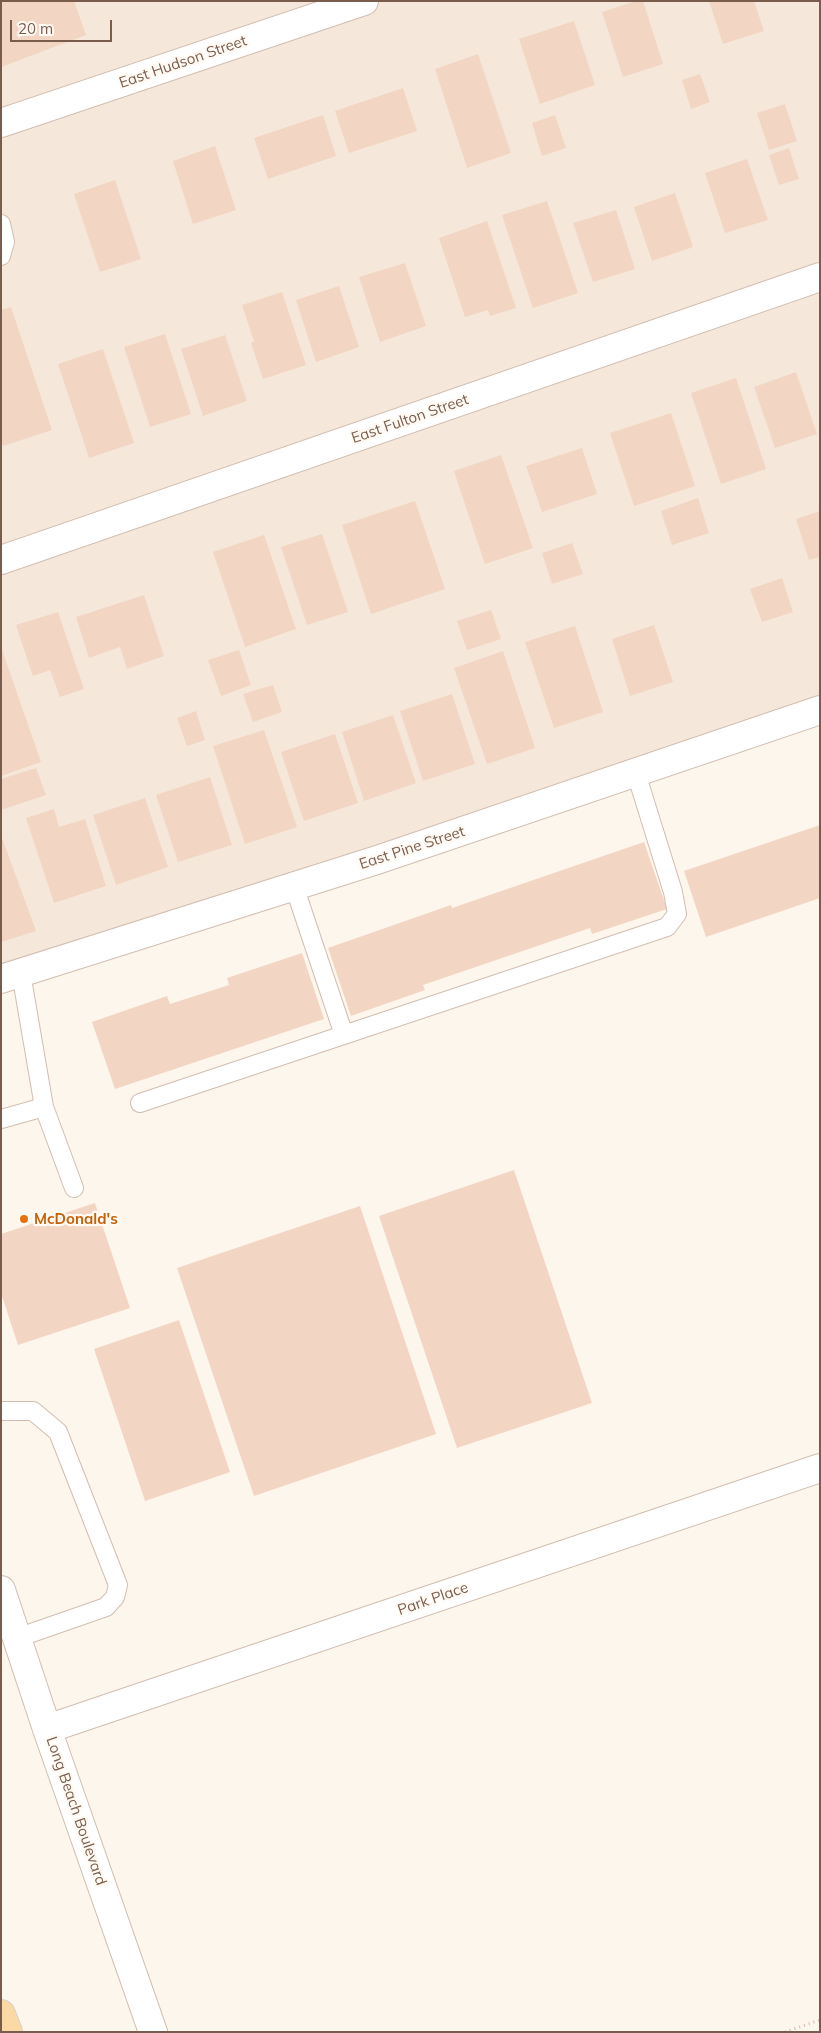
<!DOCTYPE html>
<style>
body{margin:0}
#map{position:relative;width:821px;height:2033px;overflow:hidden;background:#fdf6ec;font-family:Mulish,sans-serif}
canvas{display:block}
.frame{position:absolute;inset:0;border:2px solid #7a5c4d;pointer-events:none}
.scale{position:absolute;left:10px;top:20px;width:102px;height:22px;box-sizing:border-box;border:2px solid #7a5c4d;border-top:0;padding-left:6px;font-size:15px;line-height:18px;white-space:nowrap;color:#7a5c4d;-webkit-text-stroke:4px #fffaf3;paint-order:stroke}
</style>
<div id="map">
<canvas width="821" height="2033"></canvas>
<div class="frame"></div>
<div class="scale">20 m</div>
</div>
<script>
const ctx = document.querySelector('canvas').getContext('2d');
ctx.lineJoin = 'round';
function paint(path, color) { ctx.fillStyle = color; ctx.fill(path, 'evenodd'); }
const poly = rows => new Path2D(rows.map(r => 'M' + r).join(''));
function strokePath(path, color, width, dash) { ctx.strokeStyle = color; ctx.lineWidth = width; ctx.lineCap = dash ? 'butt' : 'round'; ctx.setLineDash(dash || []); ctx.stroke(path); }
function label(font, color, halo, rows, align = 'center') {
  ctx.font = font + ' Mulish,sans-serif'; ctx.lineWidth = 4.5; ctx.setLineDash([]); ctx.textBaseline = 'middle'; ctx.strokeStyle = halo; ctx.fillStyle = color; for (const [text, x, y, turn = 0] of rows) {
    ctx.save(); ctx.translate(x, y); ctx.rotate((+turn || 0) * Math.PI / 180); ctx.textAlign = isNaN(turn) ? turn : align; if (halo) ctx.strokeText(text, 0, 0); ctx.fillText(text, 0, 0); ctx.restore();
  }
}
paint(poly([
 [1,1,820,1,820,712,1,982]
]), '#f5e8da');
paint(poly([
 [1,1,74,1,86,35,1,67],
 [636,1,643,1,663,64,623,77,602,12],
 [709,1,754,1,764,31,723,44],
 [574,21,595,85,540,104,519,39],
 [478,54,511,153,467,168,435,69],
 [700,74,710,102,691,109,682,80],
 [403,88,417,131,349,153,335,111],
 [785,104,797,141,769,150,757,113],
 [323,115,336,156,268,179,254,138],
 [555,115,566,148,542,156,532,123],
 [215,146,236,210,193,224,173,161],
 [789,148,799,179,779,185,769,155],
 [747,159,768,220,725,233,705,173],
 [115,180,141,259,100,272,74,194],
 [675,193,693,247,652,261,634,207],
 [547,201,578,293,533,308,502,215],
 [616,210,635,269,593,282,573,223],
 [487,221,516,308,490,316,488,310,465,317,439,238],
 [405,263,426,326,380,342,359,277],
 [339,286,359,347,316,362,296,300],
 [282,292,306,365,263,379,251,343,254,341,242,305],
 [11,307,52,430,3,446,1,442,1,310],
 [165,334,191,414,150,427,124,347],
 [225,335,247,401,203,416,181,349],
 [103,349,134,443,89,458,58,364],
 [796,372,817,434,775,448,754,387],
 [736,378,766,469,721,484,691,393],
 [671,413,695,486,634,506,610,433],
 [582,448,597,494,542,512,526,466],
 [501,455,533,548,485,564,454,471],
 [698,498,709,533,672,545,661,511],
 [415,501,445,589,371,614,342,525],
 [820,511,820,557,809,560,796,519],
 [322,534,348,612,307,625,281,547],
 [264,535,296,629,245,647,213,552],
 [572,543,583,574,552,584,542,553],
 [782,578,793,612,762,622,750,589],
 [144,595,164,656,127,669,120,647,89,658,76,617],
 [491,610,501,639,467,650,457,621],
 [58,612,84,689,60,697,50,670,33,676,16,625],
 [654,625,673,682,630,696,612,639],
 [575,626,603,712,554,728,525,642],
 [1,647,41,762,1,776],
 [239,650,251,685,221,696,208,660],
 [503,651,535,748,487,764,454,668],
 [273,685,282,712,253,722,243,694],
 [452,694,475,764,423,781,400,711],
 [196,711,205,740,187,746,177,718],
 [393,715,416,783,364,801,342,732],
 [264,730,297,827,245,844,213,746],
 [335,734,358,803,304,821,281,752],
 [36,768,46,795,1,810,1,779],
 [210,777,232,845,178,862,156,795],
 [145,798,168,867,116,885,93,815],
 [54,809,59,827,85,819,106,886,54,903,26,818],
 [820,825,820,898,706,937,684,871],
 [1,835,36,931,1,942],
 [644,842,667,909,592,934,590,928,423,985,425,990,351,1016,328,948,451,905,452,908],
 [302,953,324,1019,115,1089,92,1022,167,996,170,1004,229,985,227,978],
 [514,1170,592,1403,457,1448,379,1216],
 [95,1203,130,1308,18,1345,1,1293,1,1234],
 [360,1206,436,1434,254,1496,177,1268],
 [179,1320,230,1472,145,1501,94,1349]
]), '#f3d5c3');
const service = poly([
 [1,224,5,242,1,256],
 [294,886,344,1035],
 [21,973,44,1107],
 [140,1103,667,927,677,914,673,892,636,773],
 [1,1119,44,1107,74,1188],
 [1,1411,33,1411,58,1432,118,1585,115,1597,106,1607,17,1638]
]);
const minor = poly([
 [1,123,364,1],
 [1,560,820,277],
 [1,979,377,860,820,710],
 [1,1590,47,1729,153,2032],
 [47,1729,820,1468]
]);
const primary = poly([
 [1,2014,8,2032]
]);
strokePath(service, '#d1beb0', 20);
strokePath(minor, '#d1beb0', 30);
strokePath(primary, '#dad1cd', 30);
strokePath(poly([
 [785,2032,820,2020]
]), '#d9b8a5', 3, [1, 4]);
strokePath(service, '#fff', 18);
strokePath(minor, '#fff', 28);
strokePath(primary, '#fbd9a5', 28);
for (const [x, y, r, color] of [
 [24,1219,5,"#e8710a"]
]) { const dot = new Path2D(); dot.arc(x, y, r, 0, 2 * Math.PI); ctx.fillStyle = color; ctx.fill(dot); strokePath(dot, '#fffaf3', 2); }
label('15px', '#7a5c4d', '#fffaf3', [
 ["East Hudson Street",183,62,-19],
 ["East Fulton Street",410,419,-19],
 ["East Pine Street",412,848,-18],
 ["Park Place",433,1599,-19],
 ["Long Beach Boulevard",76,1811,71]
]);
label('bold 15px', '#c56008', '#fffaf3', [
 ["McDonald's",34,1219]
], 'left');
</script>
